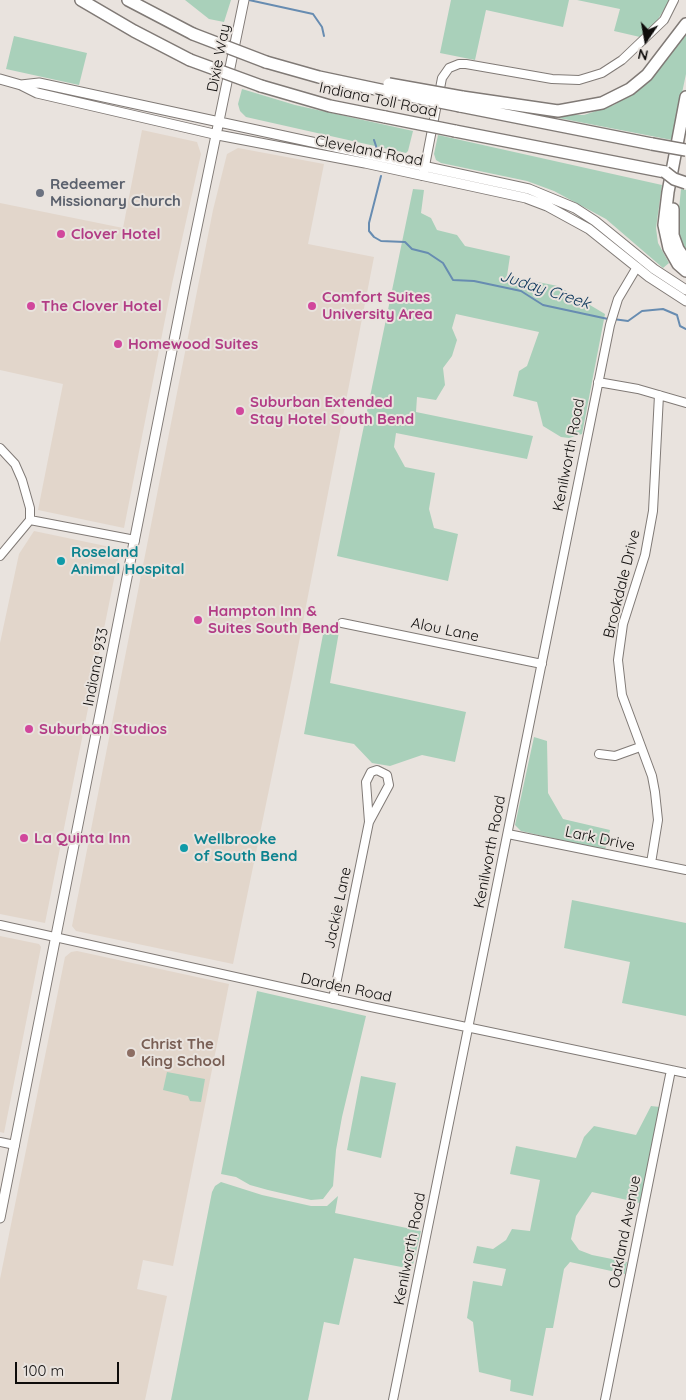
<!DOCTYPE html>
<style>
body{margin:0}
#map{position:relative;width:686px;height:1400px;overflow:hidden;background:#e9e3de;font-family:Quicksand,sans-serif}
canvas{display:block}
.north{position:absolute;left:621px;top:15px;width:50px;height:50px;-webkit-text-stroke:4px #e9e3de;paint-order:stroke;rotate:192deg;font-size:14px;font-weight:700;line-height:20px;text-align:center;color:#0e0c0b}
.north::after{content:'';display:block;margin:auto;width:18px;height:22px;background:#0e0c0b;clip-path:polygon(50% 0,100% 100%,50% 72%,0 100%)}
.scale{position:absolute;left:15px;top:1362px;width:104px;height:22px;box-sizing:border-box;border:2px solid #0e0c0b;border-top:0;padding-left:6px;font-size:15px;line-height:18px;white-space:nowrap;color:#0e0c0b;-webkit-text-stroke:4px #e9e3de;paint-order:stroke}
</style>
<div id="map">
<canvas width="686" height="1400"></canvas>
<div class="north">N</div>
<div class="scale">100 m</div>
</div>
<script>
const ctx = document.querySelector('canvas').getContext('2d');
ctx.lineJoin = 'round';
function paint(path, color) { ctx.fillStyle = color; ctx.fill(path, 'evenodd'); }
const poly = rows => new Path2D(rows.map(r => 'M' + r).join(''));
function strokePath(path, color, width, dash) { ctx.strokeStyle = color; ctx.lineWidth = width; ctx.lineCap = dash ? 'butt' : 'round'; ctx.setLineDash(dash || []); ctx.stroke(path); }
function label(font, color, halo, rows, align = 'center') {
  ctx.font = font + ' Quicksand,sans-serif'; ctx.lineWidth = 4; ctx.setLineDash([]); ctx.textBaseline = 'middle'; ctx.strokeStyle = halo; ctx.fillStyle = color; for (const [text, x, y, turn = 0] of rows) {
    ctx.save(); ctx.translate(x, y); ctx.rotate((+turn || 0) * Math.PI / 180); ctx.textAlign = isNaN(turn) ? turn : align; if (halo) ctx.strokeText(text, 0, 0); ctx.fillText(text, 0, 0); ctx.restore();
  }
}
paint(poly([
 [142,130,197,142,201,154,172,284,124,528,38,510,63,384,0,370,0,203,123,228],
 [238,148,324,164,308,244,374,257,292,678,233,964,76,931,72,926,213,210,227,154],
 [34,531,120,549,45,923,0,914,0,643,19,554],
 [0,936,39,944,41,947,4,1133,0,1132],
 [77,951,229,984,173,1266,143,1260,137,1289,167,1296,145,1400,0,1400,0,1279,65,957,71,952]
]), '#e2d6cb');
paint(poly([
 [185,0,231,0,224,22,209,19],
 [451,0,569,0,563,27,486,10,475,60,440,53],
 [577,0,670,0,655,24,640,37,614,31,620,9],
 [686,35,686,74,672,140,543,115,584,115,614,105,648,83],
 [14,36,87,53,79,85,6,69],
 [242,89,295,105,413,131,408,151,406,153,246,117,240,111,238,104],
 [438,135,662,185,656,228,658,243,669,263,663,268,606,219,554,191,527,181,441,163,436,160,434,154],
 [413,189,424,190,421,213,431,218,437,230,457,235,465,246,510,256,507,276,558,286,605,314,582,434,569,438,561,437,543,426,537,402,513,396,519,371,527,366,539,332,456,314,452,328,457,340,452,356,443,368,445,385,436,400,417,397,416,412,533,436,527,459,396,433,394,447,405,467,435,473,429,509,434,528,458,534,448,581,337,556],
 [681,189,686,190,686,253,677,229],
 [325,624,340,626,330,683,466,712,455,762,422,755,390,766,372,763,354,744,304,734],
 [534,737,547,741,548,793,563,819,610,830,605,850,521,831,515,825],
 [572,900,686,923,686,1016,622,1003,630,962,564,948],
 [257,991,366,1016,342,1117,336,1150,333,1186,323,1199,311,1200,268,1190,250,1185,236,1177,221,1174],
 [167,1072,205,1079,201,1102,190,1101,188,1096,163,1090],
 [361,1076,396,1083,381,1158,347,1150],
 [651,1106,660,1107,640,1203,592,1192,576,1216,571,1239,579,1250,592,1255,627,1262,625,1274,570,1262,564,1269,553,1328,546,1328,533,1396,510,1391,511,1380,479,1372,473,1322,467,1318,473,1281,502,1286,506,1269,473,1263,477,1246,493,1249,506,1240,512,1229,530,1231,540,1180,510,1174,516,1146,576,1158,584,1137,594,1126,636,1135],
 [221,1182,262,1195,311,1206,327,1206,338,1196,335,1213,421,1231,412,1269,354,1258,339,1325,324,1322,308,1400,171,1400,212,1192,215,1186]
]), '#a9d0ba');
strokePath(poly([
 [249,0,313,14,322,27,324,36],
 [374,140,377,149],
 [381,176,369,223,369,231,374,237,381,241,405,242,412,249,428,253,443,263,453,280,474,281,507,288,521,291,543,305,608,319],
 [613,319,628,321,642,311,663,309,677,315,680,326,686,329]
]), '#678cb1', 2);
const minor = poly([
 [423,176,442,78,449,68,459,64,466,64,552,79,579,80,589,77,602,73,622,60,664,20,674,0],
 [598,382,638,389,686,403],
 [0,448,15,464,22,480,30,508,30,520],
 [30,520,135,540],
 [0,556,30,520],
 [342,623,542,664],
 [599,754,615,756,640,747],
 [508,834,686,870],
 [651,863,658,820,655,792,652,776,622,695,618,660,623,624,645,555,653,511,659,395],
 [0,925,371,1007,686,1073],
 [333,999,369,822,389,785,387,775,377,770,371,772,366,782,369,822],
 [0,1142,15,1145],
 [393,1400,610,325,618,299,637,267],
 [605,1400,671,1070]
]);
const major = poly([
 [0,79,21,85,37,93,218,135,365,163,526,198,547,206,589,229,649,277,686,301],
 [21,85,39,83,529,189,575,208,595,221,654,269,686,290],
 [0,1218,185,285,244,0]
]);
const highway = poly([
 [81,0,134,31,190,60],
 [128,0,193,34],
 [266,62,319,77,390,92],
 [261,86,330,106,385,117],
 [462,97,558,111,602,103,630,89,647,75,686,24],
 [686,97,668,192,664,225,669,248,678,264,686,271],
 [460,106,652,144],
 [455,131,665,172],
 [673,209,673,235,678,249,686,261]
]);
strokePath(minor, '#807a76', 10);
strokePath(major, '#807a76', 11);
strokePath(highway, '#807a76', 14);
strokePath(minor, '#fff', 8);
strokePath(major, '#fff', 9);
strokePath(highway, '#fff', 11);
const highwayBridge = poly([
 [193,34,266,62],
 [190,60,261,86],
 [389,84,462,97],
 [390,92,460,106],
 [385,117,455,131],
 [652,144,686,150],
 [665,172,674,179,686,183]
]);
strokePath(highwayBridge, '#807a76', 14, []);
strokePath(highwayBridge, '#fff', 11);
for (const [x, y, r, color] of [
 [40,193,5,"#6b7280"],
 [61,234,5,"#d1479c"],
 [31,306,5,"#d1479c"],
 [312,306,5,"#d1479c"],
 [118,344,5,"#d1479c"],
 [240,411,5,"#d1479c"],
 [61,561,5,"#0f9aa8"],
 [198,620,5,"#d1479c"],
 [29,729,5,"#d1479c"],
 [24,838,5,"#d1479c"],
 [184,848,5,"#0f9aa8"],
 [131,1053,5,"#8d6e63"]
]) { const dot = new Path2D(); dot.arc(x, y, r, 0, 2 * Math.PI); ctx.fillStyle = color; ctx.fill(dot); strokePath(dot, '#e9e3de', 2); }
label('15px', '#0e0c0b', '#e9e3de', [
 ["Dixie Way",219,58,-79],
 ["Indiana Toll Road",378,100,12],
 ["Cleveland Road",369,151,11],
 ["Kenilworth Road",569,455,-79],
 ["Brookdale Drive",622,584,-76],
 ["Alou Lane",445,630,12],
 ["Indiana 933",96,667,-79],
 ["Lark Drive",600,839,12],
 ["Kenilworth Road",490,852,-79],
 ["Jackie Lane",338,908,-78],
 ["Darden Road",346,988,12],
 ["Oakland Avenue",625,1232,-79],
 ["Kenilworth Road",410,1249,-79]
]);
label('bold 15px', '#5b616d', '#e9e3de', [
 ["Redeemer",50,184],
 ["Missionary Church",50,201]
], 'left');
label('bold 15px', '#b23c85', '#e9e3de', [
 ["Clover Hotel",71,234],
 ["Comfort Suites",322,297],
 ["University Area",322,314],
 ["The Clover Hotel",41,306],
 ["Homewood Suites",128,344],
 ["Suburban Extended",250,402],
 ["Stay Hotel South Bend",250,419],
 ["Hampton Inn &",208,611],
 ["Suites South Bend",208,628],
 ["Suburban Studios",39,729],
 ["La Quinta Inn",34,838]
], 'left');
label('bold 15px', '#0d838f', '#e9e3de', [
 ["Roseland",71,552],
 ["Animal Hospital",71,569],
 ["Wellbrooke",194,839],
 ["of South Bend",194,856]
], 'left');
label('bold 15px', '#785e54', '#e9e3de', [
 ["Christ The",141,1044],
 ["King School",141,1061]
], 'left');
label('italic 16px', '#09355a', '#e9e3de', [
 ["Juday Creek",545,290,18]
]);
</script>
